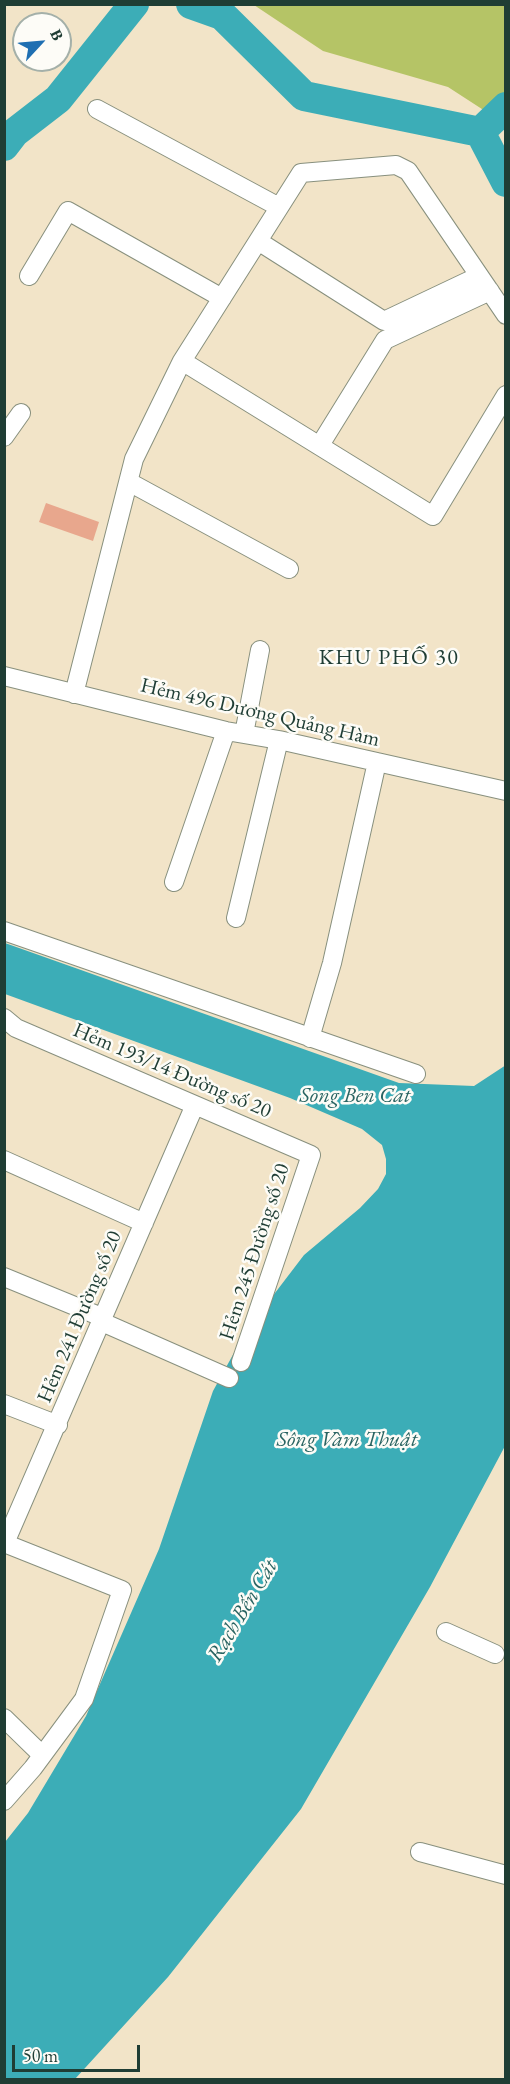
<!DOCTYPE html>
<meta charset="utf-8">
<style>
body{margin:0}
#map{position:relative;width:510px;height:2084px;overflow:hidden;background:#f2e4c8;font-family:"EB Garamond",serif}
canvas{display:block}
.frame{position:absolute;inset:0;border:6px solid #1f3d34;pointer-events:none}
.north{position:absolute;left:12px;top:12px;width:60px;height:60px;box-sizing:border-box;background:#fdfcf7;border:2px solid #a4b0a9;border-radius:50%;rotate:64deg;font-size:16px;font-weight:700;line-height:24px;text-align:center;color:#1f3d34}
.north::after{content:'';display:block;margin:auto;width:21px;height:27px;background:#1f6fb2;clip-path:polygon(50% 0,100% 100%,50% 72%,0 100%)}
.scale{position:absolute;left:12px;top:2045px;width:128px;height:27px;box-sizing:border-box;border:3px solid #1f3d34;border-top:0;padding-left:8px;font-size:18px;line-height:21px;white-space:nowrap;color:#1f3d34;-webkit-text-stroke:4px #fdfcf7;paint-order:stroke}
</style>
<div id="map">
<canvas width="510" height="2084"></canvas>
<div class="frame"></div>
<div class="north">B</div>
<div class="scale">50 m</div>
</div>
<script>
const ctx = document.querySelector('canvas').getContext('2d');
ctx.lineJoin = 'round';
function paint(path, color) { ctx.fillStyle = color; ctx.fill(path, 'evenodd'); }
const poly = rows => new Path2D(rows.map(r => 'M' + r).join(''));
function strokePath(path, color, width, dash) { ctx.strokeStyle = color; ctx.lineWidth = width; ctx.lineCap = dash ? 'butt' : 'round'; ctx.setLineDash(dash || []); ctx.stroke(path); }
function label(font, color, halo, rows, align = 'center') {
  ctx.font = font + ' "EB Garamond",serif'; ctx.lineWidth = 5; ctx.setLineDash([]); ctx.textBaseline = 'middle'; ctx.strokeStyle = halo; ctx.fillStyle = color; for (const [text, x, y, turn = 0] of rows) {
    ctx.save(); ctx.translate(x, y); ctx.rotate((+turn || 0) * Math.PI / 180); ctx.textAlign = isNaN(turn) ? turn : align; if (halo) ctx.strokeText(text, 0, 0); ctx.fillText(text, 0, 0); ctx.restore();
  }
}
paint(poly([
 [254,5,505,5,505,124,448,87,323,51]
]), '#b5c466');
paint(poly([
 [5,943,399,1083,474,1086,506,1065,505,1446,430,1587,301,1809,168,1977,75,2079,5,2080,5,1842,28,1813,86,1716,159,1549,213,1391,246,1331,304,1255,360,1208,378,1189,386,1174,386,1159,382,1145,362,1129,290,1098,5,994]
]), '#3cadb7');
strokePath(poly([
 [191,4,222,15,304,96,480,132],
 [506,107,480,132,506,182],
 [4,146,14,133,58,99,134,4]
]), '#3cadb7', 30);
paint(poly([
 [46,503,99,522,93,541,39,522]
]), '#e8a78d');
const street = poly([
 [97,109,279,207],
 [258,241,384,321,479,276],
 [29,276,68,211,222,298],
 [182,361,433,516,506,395],
 [4,437,21,413],
 [320,445,385,340,490,291],
 [129,482,289,569],
 [4,676,226,731,279,740,506,791],
 [74,694,134,459,182,361,301,173,396,165,408,171,506,315],
 [244,734,260,650],
 [174,882,226,731],
 [236,918,279,740],
 [4,931,416,1074],
 [4,1018,16,1028,311,1155,241,1362],
 [310,1038,332,963,377,762],
 [4,1160,144,1223],
 [4,1277,104,1318],
 [102,1322,229,1378],
 [4,1404,58,1425],
 [4,1543,122,1590,84,1699,33,1768,4,1801],
 [5,1543,194,1107],
 [446,1632,495,1654],
 [4,1718,42,1755],
 [420,1852,506,1875]
]);
strokePath(street, '#88907e', 20);
strokePath(street, '#fff', 18);
label('21px', '#1f3d34', '#fdfcf7', [
 ["Hẻm 496 Dương Quảng Hàm",260,713,13],
 ["Hẻm 193/14 Đường số 20",172,1071,23],
 ["Hẻm 245 Đường số 20",255,1252,-72],
 ["Hẻm 241 Đường số 20",80,1317,-67]
]);
ctx.letterSpacing = '1.5px';
label('22px', '#1f3d34', '#fdfcf7', [
 ["KHU PHỐ 30",389,658]
]);
ctx.letterSpacing = '0px';
label('italic 22px', '#296462', '#fdfcf7', [
 ["Song Ben Cat",355,1096],
 ["Sông Vàm Thuật",347,1440],
 ["Rạch Bến Cát",243,1611,-59]
]);
</script>
